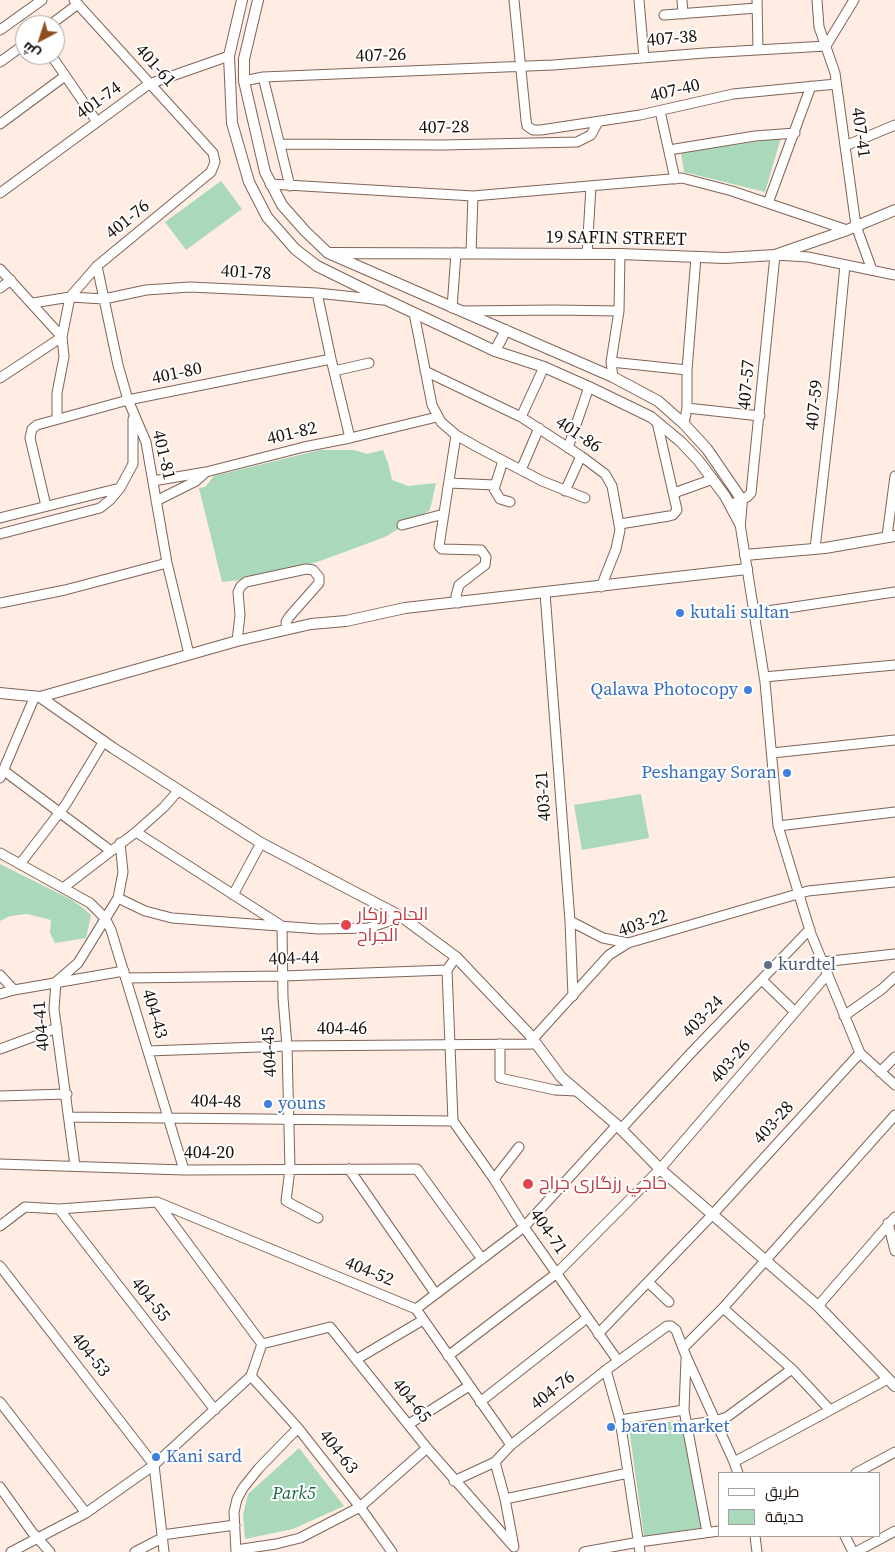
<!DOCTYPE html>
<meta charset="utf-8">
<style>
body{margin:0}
#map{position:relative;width:895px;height:1552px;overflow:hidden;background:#ffece2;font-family:"Source Serif 4",Cairo,serif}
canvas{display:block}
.legend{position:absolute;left:718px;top:1472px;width:162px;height:65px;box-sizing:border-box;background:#fff;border:1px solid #a4a09d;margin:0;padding:6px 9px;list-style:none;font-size:15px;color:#1b110b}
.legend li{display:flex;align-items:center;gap:10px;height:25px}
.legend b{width:25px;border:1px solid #a4a09d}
.north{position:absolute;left:15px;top:15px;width:50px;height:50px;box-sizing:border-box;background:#fff;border:1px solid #a4a09d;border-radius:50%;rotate:220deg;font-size:14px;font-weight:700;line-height:20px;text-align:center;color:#1b110b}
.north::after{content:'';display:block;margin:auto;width:18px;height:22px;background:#904f1c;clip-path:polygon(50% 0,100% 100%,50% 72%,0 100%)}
</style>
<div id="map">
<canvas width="895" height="1552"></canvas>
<ul class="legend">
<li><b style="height:6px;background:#fff"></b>طريق</li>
<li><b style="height:14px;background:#a9d9ba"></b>حديقة</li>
</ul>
<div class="north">ش</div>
</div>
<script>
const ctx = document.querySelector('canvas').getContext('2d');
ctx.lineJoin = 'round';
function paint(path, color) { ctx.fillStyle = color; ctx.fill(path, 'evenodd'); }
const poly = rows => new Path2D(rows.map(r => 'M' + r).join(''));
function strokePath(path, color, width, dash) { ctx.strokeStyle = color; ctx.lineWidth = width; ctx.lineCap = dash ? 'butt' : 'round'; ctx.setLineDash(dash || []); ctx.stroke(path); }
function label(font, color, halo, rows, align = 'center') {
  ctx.font = font + ' "Source Serif 4",Cairo,serif'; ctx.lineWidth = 4; ctx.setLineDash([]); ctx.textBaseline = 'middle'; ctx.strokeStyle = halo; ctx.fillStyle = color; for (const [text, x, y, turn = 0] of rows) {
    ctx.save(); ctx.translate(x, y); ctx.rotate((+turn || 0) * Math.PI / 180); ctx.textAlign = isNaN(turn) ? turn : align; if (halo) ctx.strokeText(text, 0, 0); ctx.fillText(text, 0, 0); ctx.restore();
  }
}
paint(poly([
 [781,138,765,192,684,172,681,153],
 [221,181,242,209,186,250,165,222],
 [320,450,354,450,367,454,383,450,388,463,392,480,408,486,436,483,430,510,385,537,320,561,268,577,222,582,199,488,205,487,214,476],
 [641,794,649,838,582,850,574,805],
 [0,864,72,900,83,908,91,915,86,938,55,943,50,933,51,920,27,914,10,916,0,921],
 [682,1420,702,1528,644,1536,629,1428],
 [299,1448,344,1506,293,1529,245,1539,243,1515,248,1494]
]), '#a9d9ba');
const minor = poly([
 [514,0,526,120,527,126,533,130,541,130,640,115,733,94,836,84],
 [639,0,644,58],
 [682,0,683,14],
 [757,0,758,50],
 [817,0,819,27,835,73,856,226,872,270],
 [664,15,757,8],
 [50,25,78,4],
 [0,30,42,0],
 [51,55,97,122],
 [0,62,25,44],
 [263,77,290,186],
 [244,81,263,77,553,65,705,53,826,46,854,0],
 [660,111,675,179],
 [0,124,65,76],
 [280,144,443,145,577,142,591,135,598,122],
 [845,146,895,125],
 [669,150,755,136,795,133],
 [270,184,473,196,682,178,732,191,847,230],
 [0,193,149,84,229,56],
 [768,203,811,86],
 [471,253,473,196],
 [587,254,591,186],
 [97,266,118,365,128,400,146,442,167,563,189,654],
 [0,269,62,337,0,378],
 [0,288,11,280],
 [317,293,331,359,350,438],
 [33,303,70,297,104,299,146,290,190,287,317,293,383,300],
 [452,308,456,253],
 [464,311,554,310,619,311],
 [414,313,432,405,441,422,456,435,479,448,542,481,585,498],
 [611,362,687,370],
 [334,371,369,363],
 [425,371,521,417,581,456,605,474,612,486,620,530,616,549,601,587],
 [613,377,611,362,619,311,620,254],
 [687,408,760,416],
 [521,417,544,367],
 [57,419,57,393,64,357,62,337,70,297,97,266,211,172,215,162,213,153,74,0],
 [684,424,687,408,687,370,696,257],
 [456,435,439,546,442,549,481,550,486,557,485,565,459,585,456,596,458,603],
 [568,448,589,387],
 [503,461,494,489,500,499,510,502],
 [521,470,539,428],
 [153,481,206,472,304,447,350,438,437,417],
 [449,483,495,485],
 [565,491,581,456],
 [674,493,713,479],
 [156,501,196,481,206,472],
 [730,505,747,497,751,493,775,255,808,257,895,275],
 [46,506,30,438,32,429,37,425,128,400,331,359],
 [0,518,120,488],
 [620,524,669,516,673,515,677,510,657,422],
 [740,524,765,682,778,826,811,934,860,1053,895,1085],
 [402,525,444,514],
 [0,534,100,508,110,500,120,488,133,464,133,419],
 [887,536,895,476],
 [815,549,833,391,845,265],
 [545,593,570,921,573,996],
 [0,603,65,590,167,563],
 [754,613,895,592],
 [237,641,240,615,238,592,241,586,246,582,306,569,313,570,319,577,319,583,289,617,286,622,287,629],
 [764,677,895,665],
 [772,753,895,740],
 [3,770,111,851],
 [0,778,35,696],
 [778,826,895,812],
 [136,832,282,926,283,998,287,1046,290,1169,286,1201,318,1218],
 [0,853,90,903,105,918,111,930,184,1170],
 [20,864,66,804,104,741],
 [63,888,136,832,164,807,178,791],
 [233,895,261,843],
 [118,898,145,911,172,918,319,929,368,928,402,917],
 [570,921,603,938,628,943],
 [822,962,895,954],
 [447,970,453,1121],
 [0,975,14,990],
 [126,978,283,976,447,970,456,957],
 [762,980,795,1012],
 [0,994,14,990,124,971],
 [844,1016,882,989,895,977],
 [532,1040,609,955,628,943,808,891,895,882],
 [500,1044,500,1078,555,1090,576,1091],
 [0,1049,57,1028],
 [148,1051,287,1046,536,1044],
 [880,1072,895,1057],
 [0,1096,67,1094],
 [69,1117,453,1121],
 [453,1121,494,1179,524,1227,618,1361],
 [621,1129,691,1053,810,929],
 [0,1164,184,1170,417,1169,482,1259],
 [75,1166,54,1009,56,982,78,963,118,898,123,872,120,843],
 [349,1169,435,1293],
 [494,1179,519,1147],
 [157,1202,262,1344],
 [59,1209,215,1410],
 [888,1223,895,1251],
 [0,1226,25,1207,59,1209,157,1202,416,1309,511,1445],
 [0,1266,154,1465],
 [648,1282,669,1302],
 [818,1306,895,1217],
 [723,1308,792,1369,830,1410],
 [416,1309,524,1227,617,1125],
 [598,1334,713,1214,860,1053],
 [262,1344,330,1327,427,1448,514,1547],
 [683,1348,723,1308,895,1115],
 [448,1356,557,1273,660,1169,827,975],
 [357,1359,423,1320],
 [686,1359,684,1410,707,1532],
 [606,1370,620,1420,640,1552],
 [251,1376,298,1428,360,1507,392,1552],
 [0,1402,86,1513],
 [480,1402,587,1318],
 [620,1420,684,1410],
 [409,1424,469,1386],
 [687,1425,715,1421,727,1417,792,1369],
 [495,1462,505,1499,514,1547],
 [734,1462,888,1379],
 [154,1465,164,1552],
 [856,1473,895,1452],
 [454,1481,495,1462,511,1445,606,1370,667,1326,671,1326,676,1330,686,1356,734,1462,738,1473],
 [0,1487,32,1532,50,1552],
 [505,1499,628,1473],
 [162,1535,235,1525],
 [755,1536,757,1552],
 [845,1536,853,1552],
 [236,1550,276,1544,300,1538,360,1507,427,1448],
 [11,1552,86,1513,154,1465,251,1376,262,1344],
 [135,1552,162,1538],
 [236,1552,234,1512,237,1499,243,1488,259,1468,298,1428],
 [584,1552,639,1542,719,1531],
 [856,1552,895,1531]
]);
const tertiary = poly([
 [242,0,229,56,232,123,249,182,267,217,295,249,317,266,376,295,495,351,544,367,589,387,651,417,681,442,698,460,725,496,740,524],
 [258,0,244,59,244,81,265,172,282,205,305,231,328,253,613,377,658,401,684,424,707,449,729,481,742,500,740,523],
 [332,253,620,254,725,258,775,255,847,230,895,210],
 [495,351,506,330],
 [745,555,825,548,895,536],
 [0,693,40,697,237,641,311,624,346,621,405,608,747,569],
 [40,697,113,748,261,843,402,917,456,957,529,1034,561,1077,617,1125,660,1169,818,1306,895,1386]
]);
strokePath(minor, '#7f6457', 11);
strokePath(tertiary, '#7f6457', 12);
strokePath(minor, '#fff', 9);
strokePath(tertiary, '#fff', 10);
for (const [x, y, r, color] of [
 [680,613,5,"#3f7fe0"],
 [748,690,5,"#3f7fe0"],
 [787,773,5,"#3f7fe0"],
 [346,925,6,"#e0444e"],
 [768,965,5,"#5c6f8a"],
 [268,1104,5,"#3f7fe0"],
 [528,1184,6,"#e0444e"],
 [611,1427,5,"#3f7fe0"],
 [156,1457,5,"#3f7fe0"]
]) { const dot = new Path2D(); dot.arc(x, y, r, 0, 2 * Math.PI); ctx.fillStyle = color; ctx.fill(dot); strokePath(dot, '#fff', 2); }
label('18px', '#1b110b', '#fff', [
 ["407-38",672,39,-5],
 ["407-26",381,56,-2],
 ["401-61",155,66,48],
 ["407-40",675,91,-13],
 ["401-74",99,101,-36],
 ["407-28",444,128,-1],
 ["407-41",860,133,82],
 ["401-76",128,220,-39],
 ["19 SAFIN STREET",616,239,1],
 ["401-78",246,273,3],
 ["401-80",177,374,-12],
 ["407-57",747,385,-85],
 ["407-59",815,405,-84],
 ["401-82",292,434,-13],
 ["401-86",578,435,34],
 ["401-81",163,455,77],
 ["403-21",544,796,-94],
 ["403-22",643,924,-19],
 ["404-44",294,959,-2],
 ["404-43",154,1014,73],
 ["403-24",703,1017,-46],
 ["404-41",42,1026,-95],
 ["404-46",342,1029],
 ["404-45",270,1052,-93],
 ["403-26",731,1062,-49],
 ["404-48",216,1102,1],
 ["403-28",774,1123,-48],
 ["404-20",209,1153],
 ["404-71",548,1232,55],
 ["404-52",369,1272,22],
 ["404-55",150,1300,52],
 ["404-53",90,1355,52],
 ["404-76",553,1391,-38],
 ["404-65",411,1401,52],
 ["404-63",338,1452,52]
]);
label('18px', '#366cbe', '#fff', [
 ["kutali sultan",690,613],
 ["Qalawa Photocopy",738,690,"right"],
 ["Peshangay Soran",777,773,"right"],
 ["youns",278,1104],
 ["baren market",621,1427],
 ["Kani sard",166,1457]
], 'left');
label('18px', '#be3a42', '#fff', [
 ["الحاج رزكار",357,915],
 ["الجراح",357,936],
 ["حاجي رزگارى جراح",539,1184]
], 'left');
label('18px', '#4e5e75', '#fff', [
 ["kurdtel",778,965]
], 'left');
label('italic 18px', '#18653e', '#fff', [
 ["Park5",294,1494]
]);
</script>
